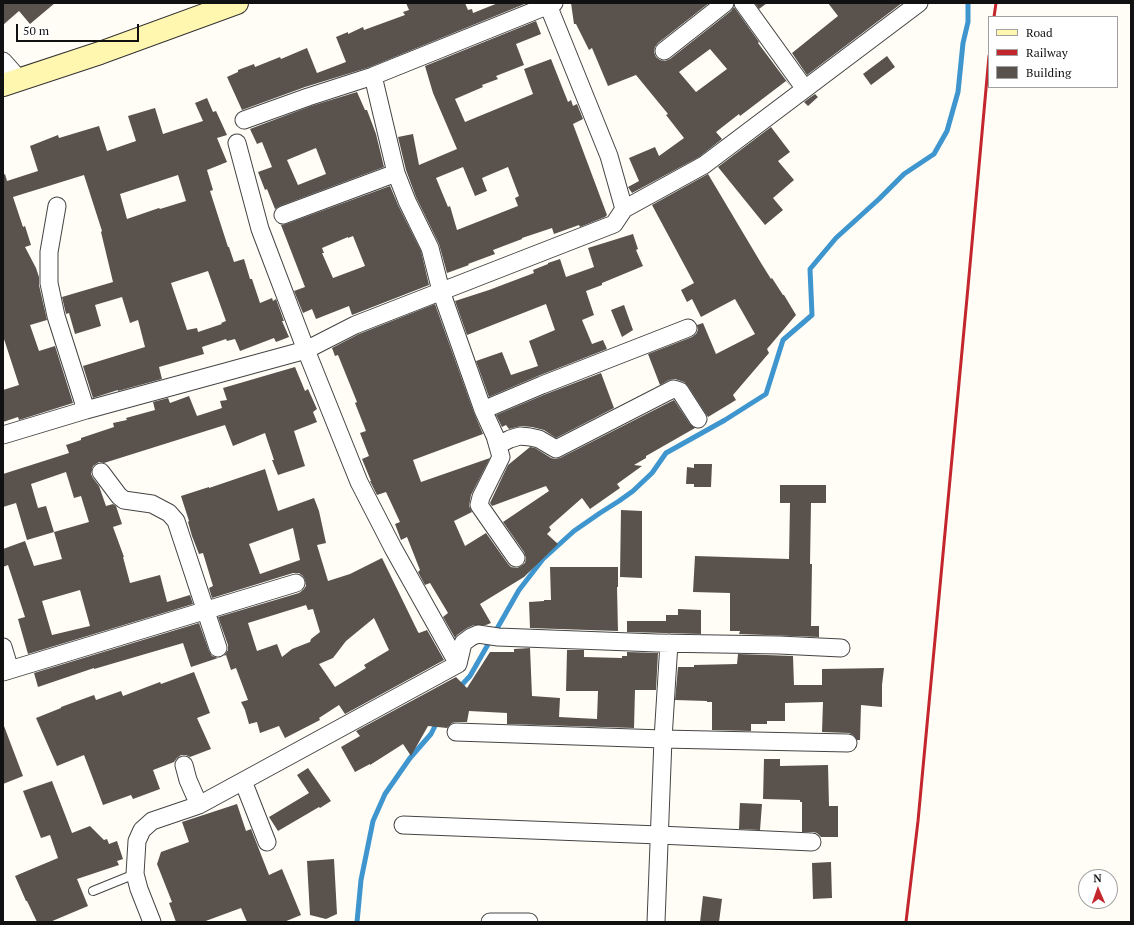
<!DOCTYPE html>
<style>
body{margin:0}
#map{position:relative;width:1134px;height:925px;overflow:hidden;background:#fffdf5;font-family:"PT Serif",serif}
canvas{display:block}
.frame{position:absolute;inset:0;border:4px solid #111;pointer-events:none}
.legend{position:absolute;left:988px;top:16px;width:130px;height:72px;box-sizing:border-box;background:#fff;border:1px solid #a0a0a0;margin:0;padding:5px 7px;list-style:none;font-size:12px;color:#111}
.legend li{display:flex;align-items:center;gap:8px;height:20px}
.legend b{width:20px;border:1px solid #a0a0a0}
.north{position:absolute;left:1078px;top:869px;width:40px;height:40px;box-sizing:border-box;background:#fff;border:1px solid #a0a0a0;border-radius:50%;rotate:358deg;font-size:11px;font-weight:700;line-height:16px;text-align:center;color:#111}
.north::after{content:'';display:block;margin:auto;width:14px;height:18px;background:#c4262e;clip-path:polygon(50% 0,100% 100%,50% 72%,0 100%)}
.scale{position:absolute;left:16px;top:24px;width:123px;height:18px;box-sizing:border-box;border:2px solid #111;border-top:0;padding-left:5px;font-size:12px;line-height:14px;white-space:nowrap;color:#111;-webkit-text-stroke:3px #fff;paint-order:stroke}
</style>
<div id="map">
<canvas width="1134" height="925"></canvas>
<div class="frame"></div>
<ul class="legend">
<li><b style="height:5px;background:#fff6b0"></b>Road</li>
<li><b style="height:5px;background:#c4262e"></b>Railway</li>
<li><b style="height:11px;background:#5a524d"></b>Building</li>
</ul>
<div class="north">N</div>
<div class="scale">50 m</div>
</div>
<script>
const ctx = document.querySelector('canvas').getContext('2d');
ctx.lineJoin = 'round';
const poly = rows => new Path2D(rows.map(r => 'M' + r).join(''));
function strokePath(path, color, width, dash) { ctx.strokeStyle = color; ctx.lineWidth = width; ctx.lineCap = dash ? 'butt' : 'round'; ctx.setLineDash(dash || []); ctx.stroke(path); }
function paint(path, color) { ctx.fillStyle = color; ctx.fill(path, 'evenodd'); }
strokePath(poly([
 [458,689,470,676,519,590,543,559,574,531,600,513,619,501,633,491,652,473,666,453,725,420,766,394,783,340,812,315,810,269,836,238,879,199,904,174,934,154,947,131,958,92,963,43,968,22,968,3],
 [357,922,361,880,373,821,385,794,410,758,431,734,437,722]
]), '#3f96cf', 5);
paint(poly([
 [3,3,55,3,30,24,19,11,3,25],
 [406,3,465,3,468,10,472,9,473,13,498,3,527,3,370,67,305,87,242,110,227,77,238,72,238,70,254,64,255,67,280,57,281,59,307,48,317,73,346,62,336,37,348,32,348,34,363,27,364,30,405,15,403,12,409,10],
 [571,3,709,3,658,43,655,47,654,52,656,57,660,60,665,61,670,59,731,11,734,7,759,42,758,43,791,87,786,81,740,116,739,114,716,132,722,139,699,157,632,193,628,187,639,181,629,158,655,147,659,156,684,138,666,115,668,114,636,75,608,86,592,48,589,50,576,24,574,24],
 [710,49,727,69,696,92,679,72],
 [755,3,767,3,759,9],
 [828,3,902,3,807,75,792,53,838,16],
 [536,21,541,34,516,44,524,65,496,76,498,79,482,85,483,87,455,99,465,122,533,94,524,69,551,59,568,102,571,100,573,106,577,104,583,119,573,124,607,215,605,217,580,227,579,225,554,234,552,228,522,238,522,239,493,250,495,254,468,264,469,265,447,273,439,244,416,197,406,170,398,137,413,134,419,165,457,149,433,93,425,66],
 [463,167,475,196,487,191,482,178,508,167,519,196,515,198,518,206,457,230,450,206,448,207,436,178],
 [887,56,895,67,871,85,863,74],
 [357,92,365,110,367,110,376,134,384,167,280,206,275,209,267,189,265,190,258,172,272,167,262,142,257,144,250,129,311,106],
 [316,148,326,174,298,185,287,160],
 [815,94,818,97,808,106,804,102],
 [207,98,213,112,216,111,227,135,217,138,227,162,207,170,213,190,210,191,228,247,229,247,234,262,244,259,250,279,252,279,260,303,272,298,273,301,276,299,284,321,282,321,289,337,276,342,274,338,240,351,235,339,227,341,226,339,202,347,204,354,159,367,162,379,118,391,118,390,93,398,83,366,145,347,138,320,130,323,122,297,95,305,101,326,75,334,69,313,66,314,62,297,113,282,101,232,102,231,84,175,13,197,23,227,25,226,31,245,25,247,36,268,39,277,39,285,47,320,30,325,39,351,55,346,73,403,19,420,18,417,3,422,3,390,19,385,3,336,3,175,5,174,7,181,38,171,30,146,58,135,59,138,99,126,107,151,136,141,128,116,155,108,163,134,203,121,195,103],
 [178,175,186,201,160,209,159,208,127,219,120,194],
 [208,271,226,321,221,323,222,324,198,332,197,328,187,330,171,283],
 [771,127,790,152,778,161,794,180,773,198,783,210,765,225,718,167],
 [708,174,761,263,771,279,772,278,783,295,784,295,796,315,767,349,769,353,733,395,736,400,708,417,706,414,688,386,684,382,675,379,669,380,660,385,648,354,692,337,696,334,698,330,697,325,703,323,716,354,755,334,735,299,701,317,692,299,687,302,681,290,694,283,652,205],
 [390,186,398,205,421,251,429,285,352,315,349,306,316,319,312,309,303,313,294,291,305,287,281,225,286,224],
 [353,236,365,266,333,278,322,253,324,253,322,248,348,237,348,238],
 [633,234,638,249,636,250,643,266,602,283,602,285,586,291,594,315,582,320,592,344,603,340,607,349,538,376,489,397,476,361,502,352,511,375,538,366,529,341,555,330,546,304,467,335,455,301,489,290,534,273,533,270,548,264,548,263,560,259,566,277,594,267,588,248],
 [435,304,474,413,483,434,413,460,421,482,490,458,471,495,469,506,472,512,454,521,465,546,486,533,508,564,511,567,517,568,521,566,525,563,526,558,524,552,503,522,549,491,546,486,492,506,490,503,508,465,530,447,535,448,551,458,555,459,560,458,674,400,690,424,695,428,646,456,646,458,634,465,642,466,617,484,620,488,590,509,582,498,549,527,551,530,547,534,558,544,524,577,480,604,491,623,486,625,474,625,467,628,457,635,455,638,443,617,448,613,430,583,425,585,418,572,420,570,407,537,401,540,395,524,400,522,386,492,377,495,370,481,371,481,362,459,369,456,360,433,366,431,355,403,357,402,338,355,335,356,332,348,359,334],
 [624,305,633,330,622,337,611,310],
 [295,367,305,391,308,389,317,409,313,412,317,422,294,431,305,466,278,475,272,460,274,460,265,433,233,446,225,425,104,463,99,462,93,466,91,474,93,478,99,486,106,506,113,504,116,506,122,524,113,527,124,557,123,557,130,583,160,575,167,602,190,595,193,604,28,654,18,619,25,617,8,565,3,567,3,549,25,541,34,566,62,559,54,532,89,522,81,496,74,498,66,472,31,484,38,508,46,506,54,532,27,540,16,503,3,507,3,474,69,453,66,445,81,440,81,438,114,427,113,423,127,420,126,418,155,410,153,402,168,398,170,403,189,396,197,416,222,408,220,401,227,400,223,388],
 [80,590,90,626,52,635,42,601],
 [601,373,614,408,556,438,544,430,532,427,521,426,509,429,506,425,502,427,496,415,546,394],
 [694,464,712,464,711,487,694,487,694,484,686,484,687,467,694,468],
 [265,469,278,511,314,498,319,511,326,543,317,545,328,581,350,574,382,558,418,632,419,633,427,630,444,660,345,714,339,705,319,718,320,720,285,738,279,726,260,733,257,722,249,724,245,710,241,702,248,700,236,668,231,670,226,655,224,656,228,650,228,645,218,617,299,593,303,590,306,586,305,580,303,576,299,573,293,573,212,598,209,588,213,586,203,553,199,554,192,536,188,522,189,521,181,496,209,487,209,488],
 [293,528,300,560,260,574,249,544],
 [306,605,308,610,313,609,320,632,311,639,310,642,292,649,282,657,277,644,257,651,248,623],
 [374,618,389,650,364,665,366,668,335,687,319,664,333,658,346,641],
 [780,485,826,485,826,503,811,503,810,564,812,564,811,626,819,626,819,637,739,634,740,631,730,631,730,593,693,592,695,556,789,559,790,503,780,503],
 [621,510,642,511,642,578,620,577],
 [550,567,618,567,618,587,617,587,618,631,530,628,529,602,544,601,544,600,551,600],
 [678,609,701,610,701,634,627,632,627,621,666,621,666,615,678,615],
 [199,623,209,651,212,656,218,658,191,667,183,643,94,669,94,668,38,687,34,673],
 [530,648,532,696,560,698,559,717,597,719,598,691,566,691,567,650,584,650,584,657,622,658,622,656,627,656,627,652,658,653,656,690,635,690,634,728,507,724,507,713,469,711,467,722,456,722,452,723,447,728,428,726,411,756,403,744,370,765,370,764,355,772,341,747,360,736,356,731,456,677,467,688,490,652,514,652,514,649],
 [738,654,793,656,794,685,822,685,822,669,884,668,882,685,882,707,861,705,860,740,857,740,853,735,849,733,822,732,823,702,785,703,785,721,767,721,767,724,751,724,751,731,712,730,712,702,707,702,707,701,675,700,678,667,694,667,694,665,737,664],
 [194,672,210,713,197,718,211,749,190,757,186,755,181,755,177,758,174,762,153,770,160,789,133,799,131,795,103,805,84,755,57,766,36,718,61,708,61,707,94,695,96,700,121,691,123,696,160,682,161,684],
 [4,726,23,776,3,784,3,727],
 [764,759,780,759,780,766,828,765,829,806,838,806,838,837,821,837,817,833,813,832,802,832,802,802,800,802,800,800,763,799],
 [308,768,331,801,320,808,319,807,278,831,269,817,309,793,297,775],
 [52,781,72,833,90,826,104,840,107,839,109,844,117,841,123,859,117,861,119,865,77,879,88,906,50,922,37,922,27,901,26,901,15,876,58,858,50,835,41,838,23,791],
 [740,803,762,804,760,830,739,829],
 [237,804,246,831,251,829,269,875,282,869,301,915,284,922,247,922,241,908,203,922,176,922,169,903,172,902,157,864,161,852,189,842,182,822],
 [334,859,337,914,326,919,310,915,307,861],
 [831,862,832,898,813,899,812,863],
 [703,896,722,899,719,922,700,922]
]), '#5a524d');
const service = poly([
 [93,891,135,874]
]);
const minor = poly([
 [743,3,805,89],
 [664,51,725,3],
 [3,61,19,79],
 [373,76,396,173,407,201,430,248,441,291,483,410,495,436,501,457,481,497,479,505,516,558],
 [244,120,308,97,373,76,554,3],
 [57,206,49,252,49,283,56,316,86,410],
 [624,209,704,165,919,3],
 [283,215,396,173],
 [483,410,542,385,688,328],
 [3,435,86,410,306,350,355,325,614,224,624,209,609,156,548,5],
 [498,445,510,439,520,436,530,437,539,439,556,449,673,389,677,390,680,391,698,419],
 [101,472,119,496,124,500,152,504,169,513,176,521,218,648],
 [3,647,10,670],
 [458,664,463,643,471,637,478,634,498,637,657,643,779,645,841,648],
 [3,672,296,583],
 [456,732,663,739,848,743],
 [243,781,267,842],
 [199,805,458,664,393,548,359,482,306,350,260,229,237,143],
 [403,825,659,835,812,842],
 [152,922,139,889,135,874,137,841,142,830,152,821,199,805,188,780,184,765],
 [490,922,529,922],
 [656,922,663,739,669,643]
]);
const secondary = poly([
 [3,85,100,53,237,3]
]);
strokePath(service, '#444', 10);
strokePath(minor, '#444', 19);
strokePath(secondary, '#333', 24);
strokePath(service, '#fff', 8);
strokePath(minor, '#fff', 17);
strokePath(secondary, '#fff6b0', 22);
strokePath(poly([
 [994,17,996,3],
 [906,922,918,821,968,287,989,56]
]), '#c4262e', 3);
</script>
